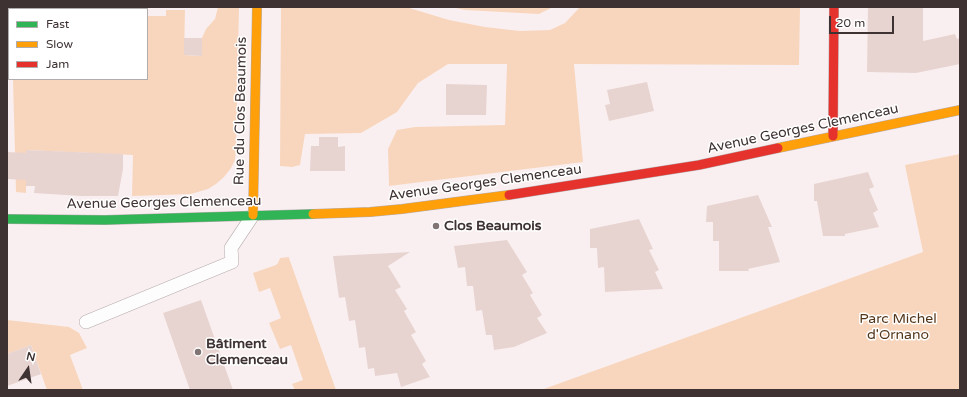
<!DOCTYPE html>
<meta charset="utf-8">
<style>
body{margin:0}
#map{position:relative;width:967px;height:397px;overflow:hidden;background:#faeff0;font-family:"Varela Round",sans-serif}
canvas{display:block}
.frame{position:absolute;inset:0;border:8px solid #3f3233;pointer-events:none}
.legend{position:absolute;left:8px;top:8px;width:140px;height:72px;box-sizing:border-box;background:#fff;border:1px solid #b2adad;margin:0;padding:5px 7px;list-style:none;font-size:12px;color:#3f3233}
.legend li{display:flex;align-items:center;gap:8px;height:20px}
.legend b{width:20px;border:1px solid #b2adad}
.north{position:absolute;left:8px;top:349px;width:40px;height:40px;-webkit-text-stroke:3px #fff;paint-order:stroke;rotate:13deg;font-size:11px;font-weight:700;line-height:16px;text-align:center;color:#3f3233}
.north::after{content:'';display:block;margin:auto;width:14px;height:18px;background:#3f3233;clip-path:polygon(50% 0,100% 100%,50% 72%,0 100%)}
.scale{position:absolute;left:829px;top:16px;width:65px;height:18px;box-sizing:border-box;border:2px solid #3f3233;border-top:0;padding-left:5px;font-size:12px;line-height:14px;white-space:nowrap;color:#3f3233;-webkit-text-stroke:3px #fff;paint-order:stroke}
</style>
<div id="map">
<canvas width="967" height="397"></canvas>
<div class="frame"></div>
<ul class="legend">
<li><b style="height:5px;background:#30b455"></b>Fast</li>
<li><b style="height:5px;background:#ff9f0a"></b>Slow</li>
<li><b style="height:5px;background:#e5322d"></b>Jam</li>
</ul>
<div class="north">N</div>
<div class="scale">20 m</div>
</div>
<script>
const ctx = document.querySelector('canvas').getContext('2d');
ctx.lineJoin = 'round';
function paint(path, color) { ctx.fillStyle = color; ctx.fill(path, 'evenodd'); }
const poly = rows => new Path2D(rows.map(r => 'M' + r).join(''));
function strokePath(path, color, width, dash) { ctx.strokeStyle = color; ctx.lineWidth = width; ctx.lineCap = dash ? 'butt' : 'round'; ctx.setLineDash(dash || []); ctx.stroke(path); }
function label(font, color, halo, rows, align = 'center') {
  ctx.font = font + ' "Varela Round",sans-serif'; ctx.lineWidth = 3; ctx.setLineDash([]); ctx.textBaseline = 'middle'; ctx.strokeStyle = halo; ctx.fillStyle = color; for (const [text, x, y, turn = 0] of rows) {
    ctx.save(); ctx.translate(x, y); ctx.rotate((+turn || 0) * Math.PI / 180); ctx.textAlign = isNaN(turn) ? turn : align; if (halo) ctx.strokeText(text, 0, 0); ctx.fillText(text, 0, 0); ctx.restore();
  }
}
paint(poly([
 [7,7,25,7,25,9,45,9,9,9,9,21,7,21],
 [218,7,239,7,236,149,235,160,231,168,224,177,216,184,208,189,191,194,132,196,133,155,26,150,26,193,16,192,13,79,147,79,147,16,166,16,166,10,185,10,184,55,201,56,202,38,206,29,215,19],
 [281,7,406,7,449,20,485,27,520,31,550,30,565,23,580,7,800,7,799,65,574,64,583,162,389,186,388,149,397,130,415,127,505,125,507,64,448,64,418,83,397,112,361,133,305,134,300,165,292,167,280,166],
 [451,7,553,7,539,14,465,10],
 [960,154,960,390,541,390,923,252,905,165],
 [289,257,289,258,336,390,295,390,292,384,303,380,291,345,280,349,269,323,281,318,270,288,259,292,253,273,276,265,278,263,280,258],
 [7,320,69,327,79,333,87,348,70,355,83,390,47,390,31,345,7,354]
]), '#f8d6bd');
paint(poly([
 [868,7,923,7,923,41,955,34,957,39,960,38,960,64,916,73,867,72],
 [184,38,202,38,202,56,184,55],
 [647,82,654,111,609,121,605,105,610,104,607,90],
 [446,84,487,85,486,115,446,115],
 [319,137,338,137,338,147,345,146,345,171,310,171,311,146,319,146],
 [26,150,123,154,123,169,118,196,81,196,34,193,35,186,26,186,26,180,7,179,7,152,26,153],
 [868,172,874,187,869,189,878,210,873,213,879,227,845,234,845,236,823,236,817,201,814,201,814,184],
 [758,195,772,227,768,227,780,262,748,269,749,271,719,271,719,241,713,241,713,222,706,222,707,206],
 [639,219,653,249,649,250,659,270,655,272,663,289,605,292,604,267,598,268,597,248,590,248,590,229],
 [507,240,527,272,522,275,533,293,530,295,542,315,537,318,547,333,514,347,494,350,492,335,486,335,482,310,476,311,473,286,467,286,465,267,458,268,454,246],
 [410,252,388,266,401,287,395,290,407,309,404,311,416,332,411,335,426,361,422,364,430,377,401,387,397,373,375,376,374,368,368,369,365,347,359,348,355,320,349,321,345,297,339,298,333,256],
 [201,300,233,390,190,390,163,313],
 [31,345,41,374,7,386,7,354]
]), '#e7d4d0');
const lane = poly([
 [86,322,232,262,231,248,253,215]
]);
const fast = poly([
 [7,219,105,220,313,214]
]);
const slow = poly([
 [778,148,960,110],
 [313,214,370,212,402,209,509,195],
 [253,215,257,7]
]);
const jam = poly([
 [833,136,834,7],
 [509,195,699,165,778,148]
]);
strokePath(lane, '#b5abac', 14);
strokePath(fast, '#b5abac', 10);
strokePath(slow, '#b5abac', 10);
strokePath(jam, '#b5abac', 10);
strokePath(lane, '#fefdfd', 13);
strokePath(fast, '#30b455', 9);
strokePath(slow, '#ff9f0a', 9);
strokePath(jam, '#e5322d', 9);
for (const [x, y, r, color] of [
 [436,226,4,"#807475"],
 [198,352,4,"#807475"]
]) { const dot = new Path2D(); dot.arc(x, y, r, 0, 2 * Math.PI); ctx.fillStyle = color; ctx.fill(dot); strokePath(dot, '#fff', 1.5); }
label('14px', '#3f3233', '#fff', [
 ["Rue du Clos Beaumois",241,111,-89],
 ["Avenue Georges Clemenceau",803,129,-12],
 ["Avenue Georges Clemenceau",485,183,-8],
 ["Avenue Georges Clemenceau",164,203,-1]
]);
label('bold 14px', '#3f3233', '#fff', [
 ["Clos Beaumois",444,226],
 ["Bâtiment",206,344],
 ["Clemenceau",206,360]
], 'left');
label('14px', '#53351a', '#fff', [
 ["Parc Michel",898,319],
 ["d'Ornano",898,335]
]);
</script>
